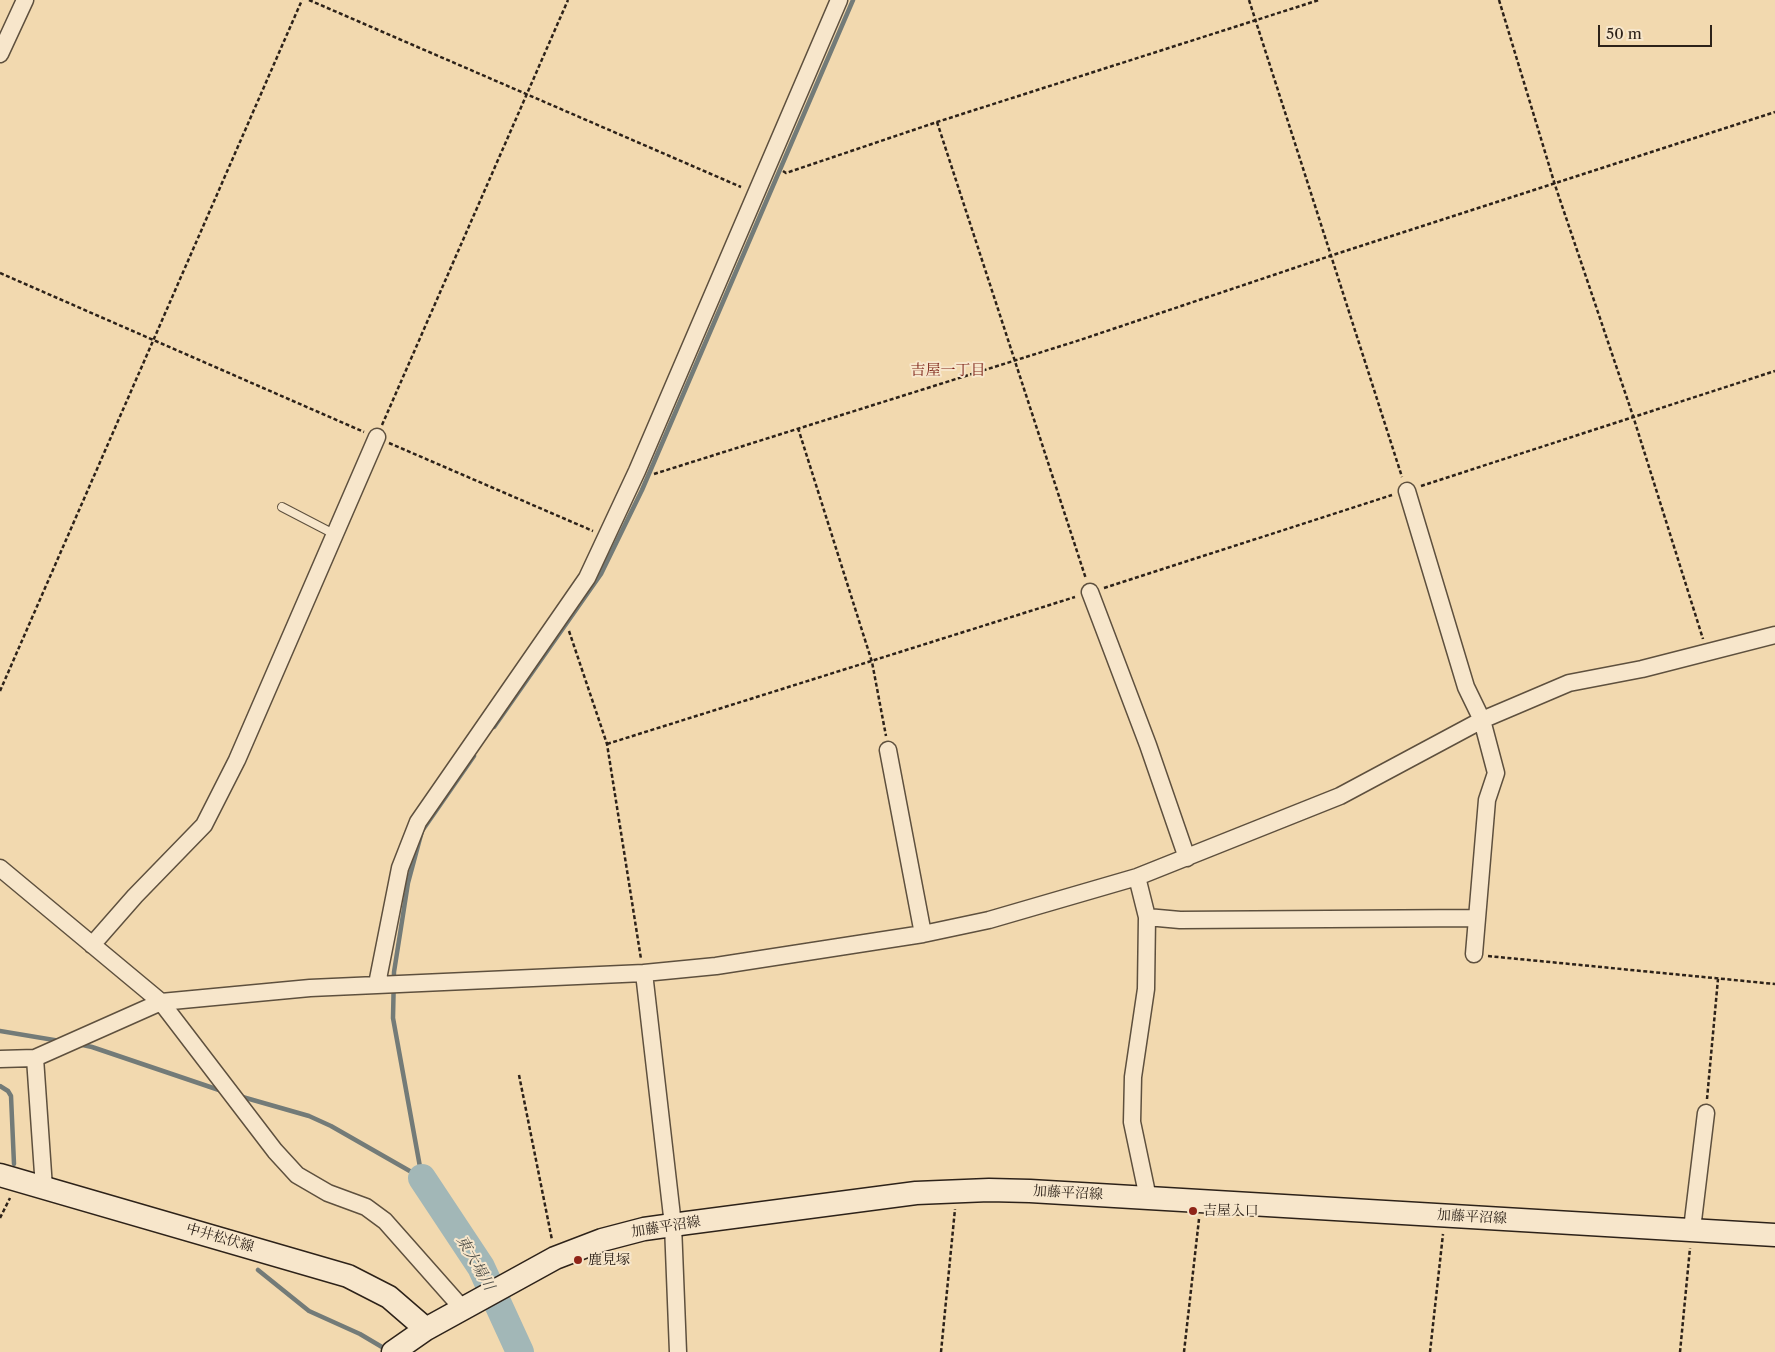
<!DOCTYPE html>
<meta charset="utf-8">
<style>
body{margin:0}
#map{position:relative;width:1775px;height:1352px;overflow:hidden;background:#f2d9af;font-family:"Libre Caslon Text",serif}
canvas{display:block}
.scale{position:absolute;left:1598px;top:25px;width:114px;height:22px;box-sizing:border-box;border:2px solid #2d2219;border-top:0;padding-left:6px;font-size:15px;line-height:18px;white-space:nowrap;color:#2d2219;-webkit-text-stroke:4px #f7e6cb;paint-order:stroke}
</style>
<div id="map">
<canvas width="1775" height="1352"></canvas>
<div class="scale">50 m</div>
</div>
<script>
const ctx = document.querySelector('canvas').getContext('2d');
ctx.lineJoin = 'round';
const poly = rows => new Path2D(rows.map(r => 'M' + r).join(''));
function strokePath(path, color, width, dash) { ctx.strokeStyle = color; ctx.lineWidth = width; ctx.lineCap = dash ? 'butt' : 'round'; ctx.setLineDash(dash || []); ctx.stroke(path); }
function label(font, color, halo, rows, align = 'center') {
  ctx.font = font + ' "Libre Caslon Text","Noto Serif JP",serif'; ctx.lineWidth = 4; ctx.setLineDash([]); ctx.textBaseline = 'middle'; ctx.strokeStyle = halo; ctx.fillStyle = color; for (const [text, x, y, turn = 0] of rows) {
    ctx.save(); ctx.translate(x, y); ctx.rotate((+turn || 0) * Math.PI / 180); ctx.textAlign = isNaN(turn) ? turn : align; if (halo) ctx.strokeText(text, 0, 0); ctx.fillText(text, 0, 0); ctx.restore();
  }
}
strokePath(poly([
 [494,727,601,574,642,490,853,0],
 [0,1031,60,1041],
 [78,1044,92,1047,222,1091],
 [0,1086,8,1091,11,1096,14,1164],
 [239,1096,309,1116,331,1126,422,1178],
 [422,1178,393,1018,394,972,408,883,422,831,474,756],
 [258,1270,309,1311,360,1334,387,1350]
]), '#737b78', 4.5);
strokePath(poly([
 [422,1178,481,1267,520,1352]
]), '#a2b7b7', 28);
const lane = poly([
 [282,507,334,534]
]);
const street = poly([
 [0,54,25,0],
 [1407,491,1466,687,1482,720,1496,773,1487,800,1474,954],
 [1090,592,1148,745,1187,858],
 [888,750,923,934],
 [0,868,161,1002,275,1151,297,1175,328,1193,366,1207,385,1221,462,1308],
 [1137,877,1147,917,1146,989,1133,1077,1132,1122,1148,1198],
 [1147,917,1180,920,1476,918],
 [92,945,135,896,204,825,237,760,377,437],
 [644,973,673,1225,678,1352],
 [377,984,400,868,418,822,587,578,637,471,839,0],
 [0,1059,35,1058],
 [44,1188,35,1058,161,1002,310,988,644,973,716,966,923,934,989,920,1137,877,1340,796,1482,720,1569,683,1642,669,1775,635],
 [1692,1229,1706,1113]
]);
const secondary = poly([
 [0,1175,348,1276,389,1297,426,1329],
 [393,1352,426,1329,555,1258,602,1240,644,1229,687,1223,916,1193,989,1190,1030,1191,1775,1235]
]);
strokePath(lane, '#5e503e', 10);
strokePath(street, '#5e503e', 19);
strokePath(secondary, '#2d2219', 25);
strokePath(poly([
 [309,0,741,187],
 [1249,0,1402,477],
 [1499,0,1555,185,1633,416,1703,639],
 [937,122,1086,579],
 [783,171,786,173,937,122,1319,0],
 [0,273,364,432],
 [382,425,568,0],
 [798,428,872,662,886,736],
 [389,443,593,531],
 [654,474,1080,340,1333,255,1775,112],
 [1421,486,1775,371],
 [1104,588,1392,495],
 [569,631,607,744,641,959],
 [0,691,302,0],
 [607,744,1075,597],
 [1488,956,1775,984],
 [519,1075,552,1240],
 [1707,1099,1718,979],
 [0,1218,10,1198],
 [941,1352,955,1209],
 [1184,1352,1199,1219],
 [1430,1352,1443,1234],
 [1680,1352,1690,1248]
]), '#2d2219', 2.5, [4, 2.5]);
strokePath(lane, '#f7e6cb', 8);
strokePath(street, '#f7e6cb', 16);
strokePath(secondary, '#f7e6cb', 22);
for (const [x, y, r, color] of [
 [1193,1211,5,"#8f2418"],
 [578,1260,5,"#8f2418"]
]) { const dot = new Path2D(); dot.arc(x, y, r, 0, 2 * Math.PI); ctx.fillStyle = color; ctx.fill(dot); strokePath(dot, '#f7e6cb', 2); }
label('14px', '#2d2219', '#f7e6cb', [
 ["加藤平沼線",1068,1193,3],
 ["加藤平沼線",1472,1217,3],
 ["加藤平沼線",666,1227,-9],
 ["中井松伏線",220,1238,16]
]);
label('14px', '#2d2219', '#f7e6cb', [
 ["吉屋入口",1203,1211],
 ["鹿見塚",588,1260]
], 'left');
label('15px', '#7a1f14', '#f7e6cb', [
 ["吉屋一丁目",948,371]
]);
label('italic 15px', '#504f48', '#f7e6cb', [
 ["東大場川",475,1263,60]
]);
</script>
